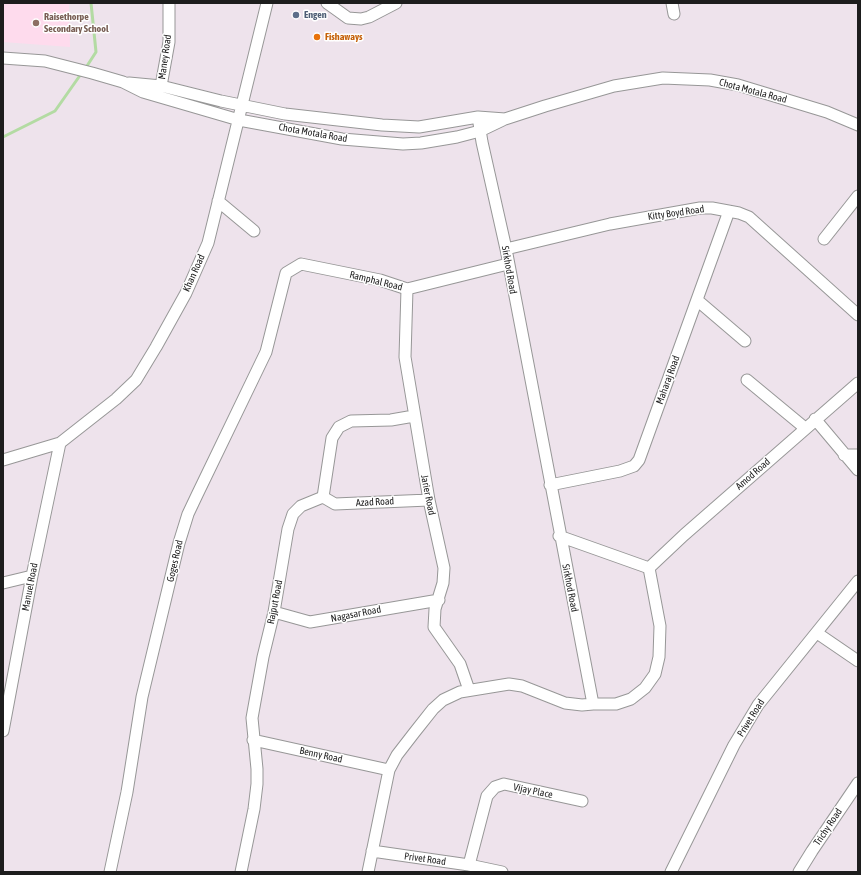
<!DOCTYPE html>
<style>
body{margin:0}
#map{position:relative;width:861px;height:875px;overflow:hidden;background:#eee3ec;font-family:"Asap Condensed",sans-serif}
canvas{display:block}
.frame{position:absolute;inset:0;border:4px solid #1d1d1d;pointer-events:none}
</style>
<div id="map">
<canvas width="861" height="875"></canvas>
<div class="frame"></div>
</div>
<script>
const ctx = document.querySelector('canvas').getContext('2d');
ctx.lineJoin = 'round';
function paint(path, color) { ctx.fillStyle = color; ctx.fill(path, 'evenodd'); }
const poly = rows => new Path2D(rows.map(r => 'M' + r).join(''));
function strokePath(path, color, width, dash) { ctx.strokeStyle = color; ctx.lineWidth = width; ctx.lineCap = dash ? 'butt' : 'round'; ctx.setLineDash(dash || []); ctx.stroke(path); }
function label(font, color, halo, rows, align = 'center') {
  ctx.font = font + ' "Asap Condensed",sans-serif'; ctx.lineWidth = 3; ctx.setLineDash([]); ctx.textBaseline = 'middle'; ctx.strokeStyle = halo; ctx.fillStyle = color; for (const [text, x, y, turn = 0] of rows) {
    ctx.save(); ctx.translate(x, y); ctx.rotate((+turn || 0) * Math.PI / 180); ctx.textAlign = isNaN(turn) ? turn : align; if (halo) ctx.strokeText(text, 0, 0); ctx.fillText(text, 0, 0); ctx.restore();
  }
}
paint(poly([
 [3,3,69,3,70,47,3,42]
]), '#fedbed');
strokePath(poly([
 [85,69,96,52,91,3],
 [3,137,55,111,81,74]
]), '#b3dba3', 3);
const minor = poly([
 [327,3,348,18,361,19,369,17,396,3],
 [672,3,674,14],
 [3,58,45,61,92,73,123,82,143,92,239,120,342,139,403,144,421,143,457,137,480,131,505,119,545,106,614,86,663,78,710,80,738,85,827,112,858,125],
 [129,83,161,86,221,101,285,114,382,125,419,127,478,117,505,119],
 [161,86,169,42,169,3],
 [218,201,254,231],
 [824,239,858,196],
 [506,249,610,224,700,208,712,208,739,213,749,217,858,315],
 [407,289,405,357,429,500,444,568,443,583,435,609,434,627,460,664,469,690],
 [697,300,745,341],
 [747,380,805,428],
 [815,419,858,470],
 [844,455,858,455],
 [3,460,60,443,116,399,136,380,156,347,186,293,208,243,267,3],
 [550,485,620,471,634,466,639,460,729,211],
 [323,497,335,504,429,500],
 [559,536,649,568,684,535,858,383],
 [3,583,32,576],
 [274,612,310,622,439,600],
 [817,633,858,661],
 [593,704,616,704,631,699,645,688,655,674,659,657,660,626,649,568],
 [3,731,32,576,60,443],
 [253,740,389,770],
 [372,851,469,865,502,872],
 [469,865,487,796,495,787,504,784,582,801],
 [110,872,127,792,142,697,179,543,188,514,197,495,266,352,286,273,301,264,380,280,407,289,508,264],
 [241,872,254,809,257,784,257,769,252,718,263,657,274,612,288,529,293,514,301,506,323,497,332,438,339,427,351,421,391,420,414,416],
 [368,872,389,770,397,755,414,733,433,709,443,700,460,692,509,684,522,686,565,703,582,705,593,704,506,249,482,142,478,117],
 [671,872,734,745,758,705,858,581],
 [799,872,812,851,858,783]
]);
strokePath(minor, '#979797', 13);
strokePath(minor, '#fff', 11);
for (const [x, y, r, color] of [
 [296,15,4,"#5c6f8a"],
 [36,23,4,"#8d6e63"],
 [317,37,4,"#e8710a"]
]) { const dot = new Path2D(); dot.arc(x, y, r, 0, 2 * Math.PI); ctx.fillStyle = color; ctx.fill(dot); strokePath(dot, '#fff', 1.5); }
label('bold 10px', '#4e5e75', '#fff', [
 ["Engen",304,15]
], 'left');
label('bold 10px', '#785e54', '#fff', [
 ["Raisethorpe",44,17],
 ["Secondary School",44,29]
], 'left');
label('bold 10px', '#c56008', '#fff', [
 ["Fishaways",325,37]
], 'left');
label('10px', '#1d1d1d', '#fff', [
 ["Maney Road",165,57,-82],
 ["Chota Motala Road",753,91,15],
 ["Chota Motala Road",313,133,10],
 ["Kitty Boyd Road",676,213,-8],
 ["Sirkhod Road",509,270,80],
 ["Khan Road",194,273,-66],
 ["Ramphal Road",376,281,14],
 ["Maharaj Road",668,380,-70],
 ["Amod Road",753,474,-41],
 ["Jarier Road",428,495,79],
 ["Azad Road",375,502,-3],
 ["Goges Road",175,561,-77],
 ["Manuel Road",30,587,-79],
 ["Sirkhod Road",570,588,79],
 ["Rajput Road",275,602,-79],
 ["Nagasar Road",356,614,-11],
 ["Privet Road",751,718,-58],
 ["Benny Road",321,755,12],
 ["Vijay Place",533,791,12],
 ["Trichy Road",828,827,-56],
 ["Privet Road",425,859,8]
]);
</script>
